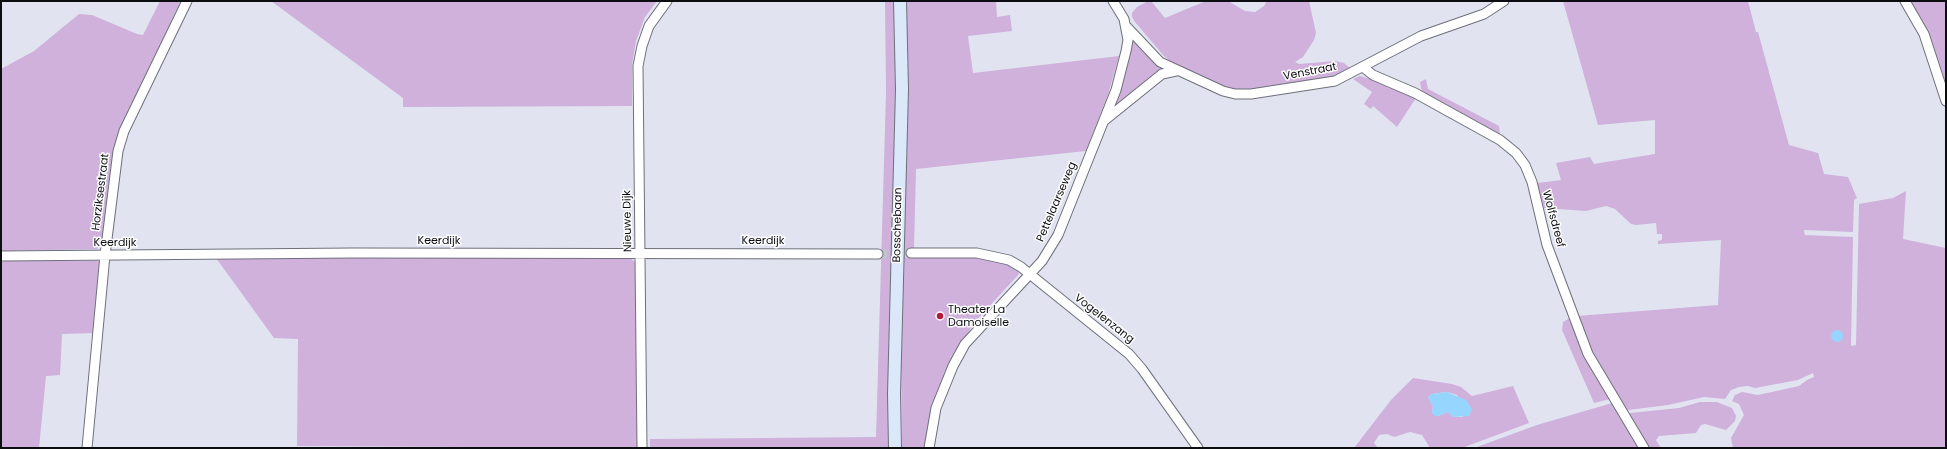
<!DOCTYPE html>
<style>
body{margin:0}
#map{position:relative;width:1947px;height:449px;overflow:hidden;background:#e1e4f0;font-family:Poppins,sans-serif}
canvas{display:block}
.frame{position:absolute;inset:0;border:2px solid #0c0d11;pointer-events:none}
</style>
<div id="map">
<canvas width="1947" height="449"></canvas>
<div class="frame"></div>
</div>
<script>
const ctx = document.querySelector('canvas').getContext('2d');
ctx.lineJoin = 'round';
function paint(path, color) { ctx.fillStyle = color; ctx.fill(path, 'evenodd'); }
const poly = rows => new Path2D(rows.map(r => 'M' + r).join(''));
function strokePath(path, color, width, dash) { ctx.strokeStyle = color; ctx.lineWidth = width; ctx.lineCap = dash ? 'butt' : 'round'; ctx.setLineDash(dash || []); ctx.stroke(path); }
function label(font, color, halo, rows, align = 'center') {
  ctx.font = font + ' Poppins,sans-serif'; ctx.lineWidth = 3; ctx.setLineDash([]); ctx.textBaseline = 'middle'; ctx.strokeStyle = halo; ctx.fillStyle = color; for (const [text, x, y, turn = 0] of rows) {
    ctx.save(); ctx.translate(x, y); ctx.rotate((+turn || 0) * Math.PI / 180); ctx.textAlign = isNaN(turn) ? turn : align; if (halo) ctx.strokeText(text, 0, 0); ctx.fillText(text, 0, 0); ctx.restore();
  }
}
paint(poly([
 [160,1,181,1,120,130,111,165,102,244,97,249,1,251,1,69,34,51,79,14,92,15,137,34,143,35],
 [271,1,657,1,645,17,636,41,632,65,632,106,403,107,403,98],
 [885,1,897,1,897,21,891,407,888,448,650,448,650,439,876,437,886,93],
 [907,1,996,1,997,17,1010,15,1012,31,968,36,973,73,1119,56,1108,95,1086,151,916,169,914,249,905,250,905,258,978,257,993,259,1017,268,1019,274,973,324,949,366,927,448,902,448,900,272,907,106],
 [1148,1,1151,1,1165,18,1206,1,1228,1,1245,11,1255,12,1264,6,1267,1,1309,1,1316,33,1314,40,1303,57,1295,62,1299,64,1335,61,1344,63,1350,68,1335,79,1234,92,1175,66,1163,55,1135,22,1132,17,1132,13,1137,7],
 [1563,1,1748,1,1756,32,1758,32,1789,145,1818,153,1824,174,1848,177,1857,198,1854,200,1853,232,1804,230,1805,235,1853,237,1851,346,1856,345,1859,204,1893,198,1906,191,1903,239,1946,248,1946,448,1733,448,1731,438,1744,415,1739,404,1732,401,1735,395,1742,392,1758,395,1799,386,1807,380,1814,377,1813,373,1798,380,1755,388,1748,386,1739,387,1731,390,1725,399,1704,397,1668,405,1628,410,1625,409,1595,357,1577,316,1718,305,1721,240,1658,244,1658,241,1662,240,1662,234,1657,234,1656,223,1636,225,1631,224,1615,209,1606,206,1586,211,1544,208,1537,183,1561,180,1556,163,1590,157,1594,164,1655,154,1655,120,1598,125],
 [1909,1,1946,1,1946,90],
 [1131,37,1168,70,1112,110],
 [1360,76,1388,84,1416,98,1397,127,1373,106,1371,109,1364,104,1372,92,1353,79],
 [1426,79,1428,89,1499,126,1500,135,1422,94,1420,82],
 [596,257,630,258,636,263,639,448,297,446,298,339,274,338,216,258],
 [1,261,98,261,101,263,96,333,62,334,60,375,46,376,39,448,1,448],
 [1570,318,1592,365,1610,399,1594,403,1562,330,1563,322],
 [1413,378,1452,384,1461,387,1472,396,1513,386,1529,423,1462,448,1430,448,1422,435,1410,432,1394,437,1387,434,1379,435,1374,443,1378,448,1354,448,1391,400],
 [1447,392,1457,395,1463,417,1454,417,1448,412,1438,416,1432,413,1433,406,1428,397,1432,394],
 [1700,402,1717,402,1732,408,1736,416,1735,421,1726,430,1705,424,1701,425,1696,433,1659,436,1656,440,1661,448,1649,448,1630,417,1630,413,1679,408],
 [1612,403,1642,448,1474,448,1537,425]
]), '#cfb1dc');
paint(poly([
 '1831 336a6 6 0 1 1 12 0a6 6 0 1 1-12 0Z',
 [1447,392,1466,400,1472,409,1469,416,1453,417,1448,412,1438,416,1435,416,1432,413,1433,406,1428,397,1432,394]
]), '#96d6fe');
strokePath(poly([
 [878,254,911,253]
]), '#c1c4cf', 9, [9, 4.5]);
const street = poly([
 [1905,1,1924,34,1946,101],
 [1126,26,1160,62,1223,91,1235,94,1251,94,1335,81,1421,36,1484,14,1504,1],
 [1364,68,1373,75,1415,93,1500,140,1516,153,1525,165,1532,182,1547,245,1588,354,1644,448],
 [1105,120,1162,74,1176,71],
 [911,253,977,253,1009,260,1021,267,1129,354,1142,369,1198,448],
 [1,256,353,253,878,254],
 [87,448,105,255,118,151,124,131,187,1],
 [642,448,638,66,642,46,649,26,667,1],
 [929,448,936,408,953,366,965,344,1042,261,1058,235,1116,90,1126,51,1128,40,1124,19,1113,1]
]);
const secondary = poly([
 [895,448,894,394,902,89,900,1]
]);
strokePath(street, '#6d707b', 11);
strokePath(secondary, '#6d707b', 14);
strokePath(street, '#fff', 9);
strokePath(secondary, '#dbe8fa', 12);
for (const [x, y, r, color] of [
 [940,316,4,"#b01d3e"]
]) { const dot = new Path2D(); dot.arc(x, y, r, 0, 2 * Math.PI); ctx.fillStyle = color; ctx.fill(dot); strokePath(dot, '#fff', 1.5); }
label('11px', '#0c0d11', '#fff', [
 ["Venstraat",1310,72,-11],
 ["Horziksestraat",101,192,-83],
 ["Pettelaarseweg",1057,202,-67],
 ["Wolfsdreef",1553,219,75],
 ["Nieuwe Dijk",628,221,-91],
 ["Bosschebaan",898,225,-89],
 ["Keerdijk",439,241],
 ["Keerdijk",763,241],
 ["Keerdijk",115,243],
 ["Vogelenzang",1104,319,38]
]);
label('11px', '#0c0d11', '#fff', [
 ["Theater La",948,310],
 ["Damoiselle",948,323]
], 'left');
</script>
